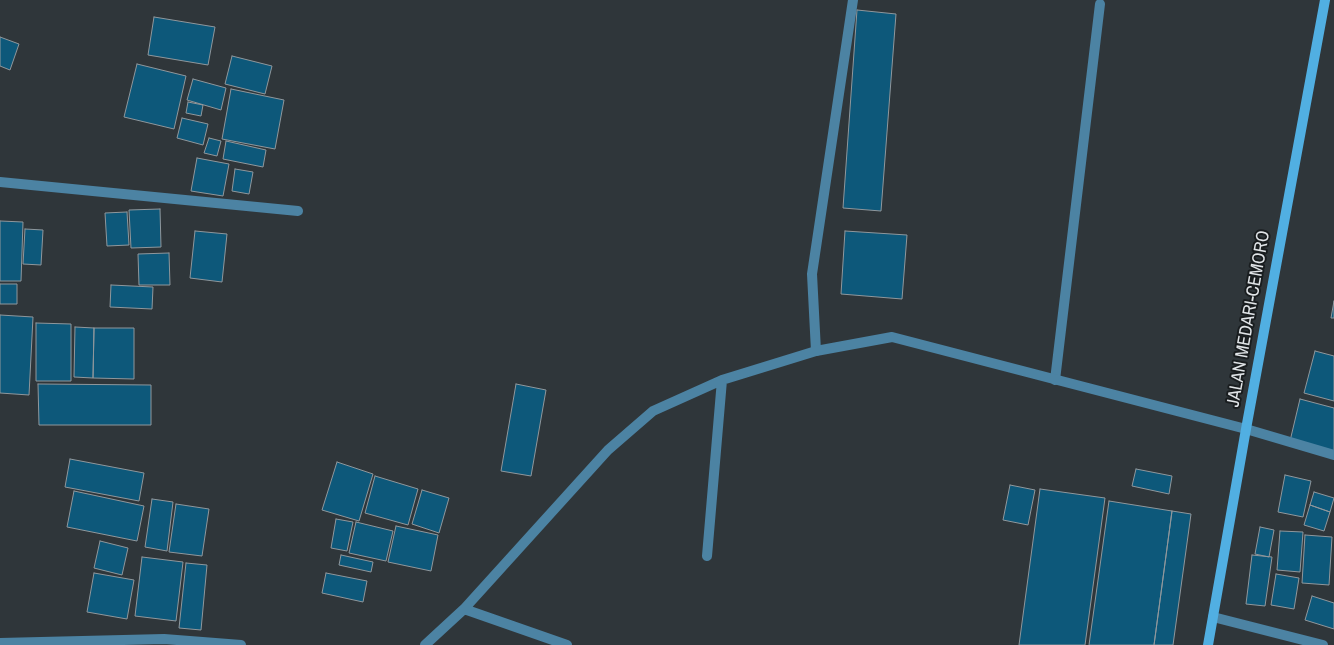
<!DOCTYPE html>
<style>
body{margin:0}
canvas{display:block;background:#2f363a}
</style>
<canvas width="1334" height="645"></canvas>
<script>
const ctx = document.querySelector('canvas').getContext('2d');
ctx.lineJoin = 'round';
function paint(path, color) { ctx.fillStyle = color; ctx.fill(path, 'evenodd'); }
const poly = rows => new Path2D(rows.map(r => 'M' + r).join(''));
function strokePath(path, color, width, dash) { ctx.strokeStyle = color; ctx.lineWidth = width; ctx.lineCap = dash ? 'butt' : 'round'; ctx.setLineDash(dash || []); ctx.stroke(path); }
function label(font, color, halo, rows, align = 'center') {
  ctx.font = font + ' "Archivo Narrow",sans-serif'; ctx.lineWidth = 4; ctx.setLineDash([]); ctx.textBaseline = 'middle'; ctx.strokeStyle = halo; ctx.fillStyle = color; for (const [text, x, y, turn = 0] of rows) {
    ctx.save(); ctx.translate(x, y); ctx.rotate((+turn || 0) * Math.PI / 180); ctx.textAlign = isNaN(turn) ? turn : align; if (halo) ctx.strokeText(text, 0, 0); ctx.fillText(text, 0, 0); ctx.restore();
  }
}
const building = poly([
 [857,10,896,14,881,211,843,208,857,10],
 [154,17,215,27,208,65,148,55,154,17],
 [0,37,19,44,10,70,0,66,0,37],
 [232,56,272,66,265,94,225,84,232,56],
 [137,64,186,76,174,129,124,117,137,64],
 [193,79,226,88,221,110,187,100,193,79],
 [231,89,284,100,275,149,222,139,231,89],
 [188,102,203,105,201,116,186,113,188,102],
 [182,118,208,124,203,145,177,138,182,118],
 [209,138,221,141,217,156,204,153,209,138],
 [226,141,266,150,263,167,223,159,226,141],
 [197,158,229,164,223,196,191,191,197,158],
 [235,169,253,172,249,194,232,191,235,169],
 [160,209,161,247,131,248,129,210,160,209],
 [127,212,129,245,107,246,105,213,127,212],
 [0,221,23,222,21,281,0,281,0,221],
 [25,229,43,230,41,265,23,264,25,229],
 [195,231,227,234,222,282,190,278,195,231],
 [845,231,907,235,902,299,841,294,845,231],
 [169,253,170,285,139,285,138,254,169,253],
 [0,284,17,284,17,304,0,304,0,284],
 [111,285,153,287,152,309,110,307,111,285],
 [1334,301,1334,318,1331,318,1334,301],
 [0,315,33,317,29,395,0,393,0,315],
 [36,323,71,324,71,381,36,381,36,323],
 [75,327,94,328,93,378,74,377,75,327],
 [94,328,134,328,134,379,93,378,94,328],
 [1315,351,1334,356,1334,401,1304,393,1315,351],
 [38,384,151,385,151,425,39,425,38,384],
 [516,384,546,390,531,476,501,471,516,384],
 [1300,399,1334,408,1334,453,1290,441,1300,399],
 [70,459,144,473,139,501,65,487,70,459],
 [337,462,373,474,359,521,322,510,337,462],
 [1136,469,1172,476,1169,494,1132,486,1136,469],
 [1285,475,1311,481,1303,517,1278,512,1285,475],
 [375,476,418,489,408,525,365,513,375,476],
 [1010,485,1035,490,1028,525,1003,520,1010,485],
 [1040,489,1105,498,1085,645,1019,645,1040,489],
 [422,490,449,498,439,533,412,524,422,490],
 [74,491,144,506,137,541,67,527,74,491],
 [1314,492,1334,498,1330,512,1310,505,1314,492],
 [152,499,173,502,167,551,145,547,152,499],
 [1109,501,1172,511,1154,645,1089,645,1109,501],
 [176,504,209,509,202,556,169,552,176,504],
 [1310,505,1330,512,1324,531,1304,525,1310,505],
 [1172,511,1191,514,1173,645,1154,645,1172,511],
 [336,519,353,522,347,551,331,548,336,519],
 [356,522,393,531,386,561,349,553,356,522],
 [396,526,438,535,431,571,388,562,396,526],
 [1260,527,1274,530,1269,557,1255,554,1260,527],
 [1280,531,1303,532,1300,572,1277,570,1280,531],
 [1305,535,1332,537,1329,585,1302,583,1305,535],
 [100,541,128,548,122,575,94,568,100,541],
 [341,555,373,562,371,572,339,565,341,555],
 [1252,555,1272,557,1265,606,1246,604,1252,555],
 [142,557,183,562,176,621,135,616,142,557],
 [186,563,207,565,201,630,179,628,186,563],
 [94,573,134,580,127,619,87,612,94,573],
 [326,573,367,581,363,602,322,593,326,573],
 [1276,574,1299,578,1294,609,1271,605,1276,574],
 [1312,596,1334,603,1334,629,1305,620,1312,596]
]);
paint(building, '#0d587a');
strokePath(building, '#8f979c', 1);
strokePath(poly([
 [816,351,812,274,853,0],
 [1055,380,1100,4]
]), '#4c83a3', 10);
strokePath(poly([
 [0,182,298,211],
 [707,556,722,380],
 [464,609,567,645],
 [1213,617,1323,645],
 [0,643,164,639,241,645],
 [425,645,464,609,608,450,653,411,722,380,816,351,892,337,1246,429,1334,455]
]), '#4c83a3', 10);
strokePath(poly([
 [1208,645,1246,429,1325,0]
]), '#51afe2', 10);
label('18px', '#e0e4e7', '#191d1f', [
 ["JALAN MEDARI-CEMORO",1249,319,-80]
]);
</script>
